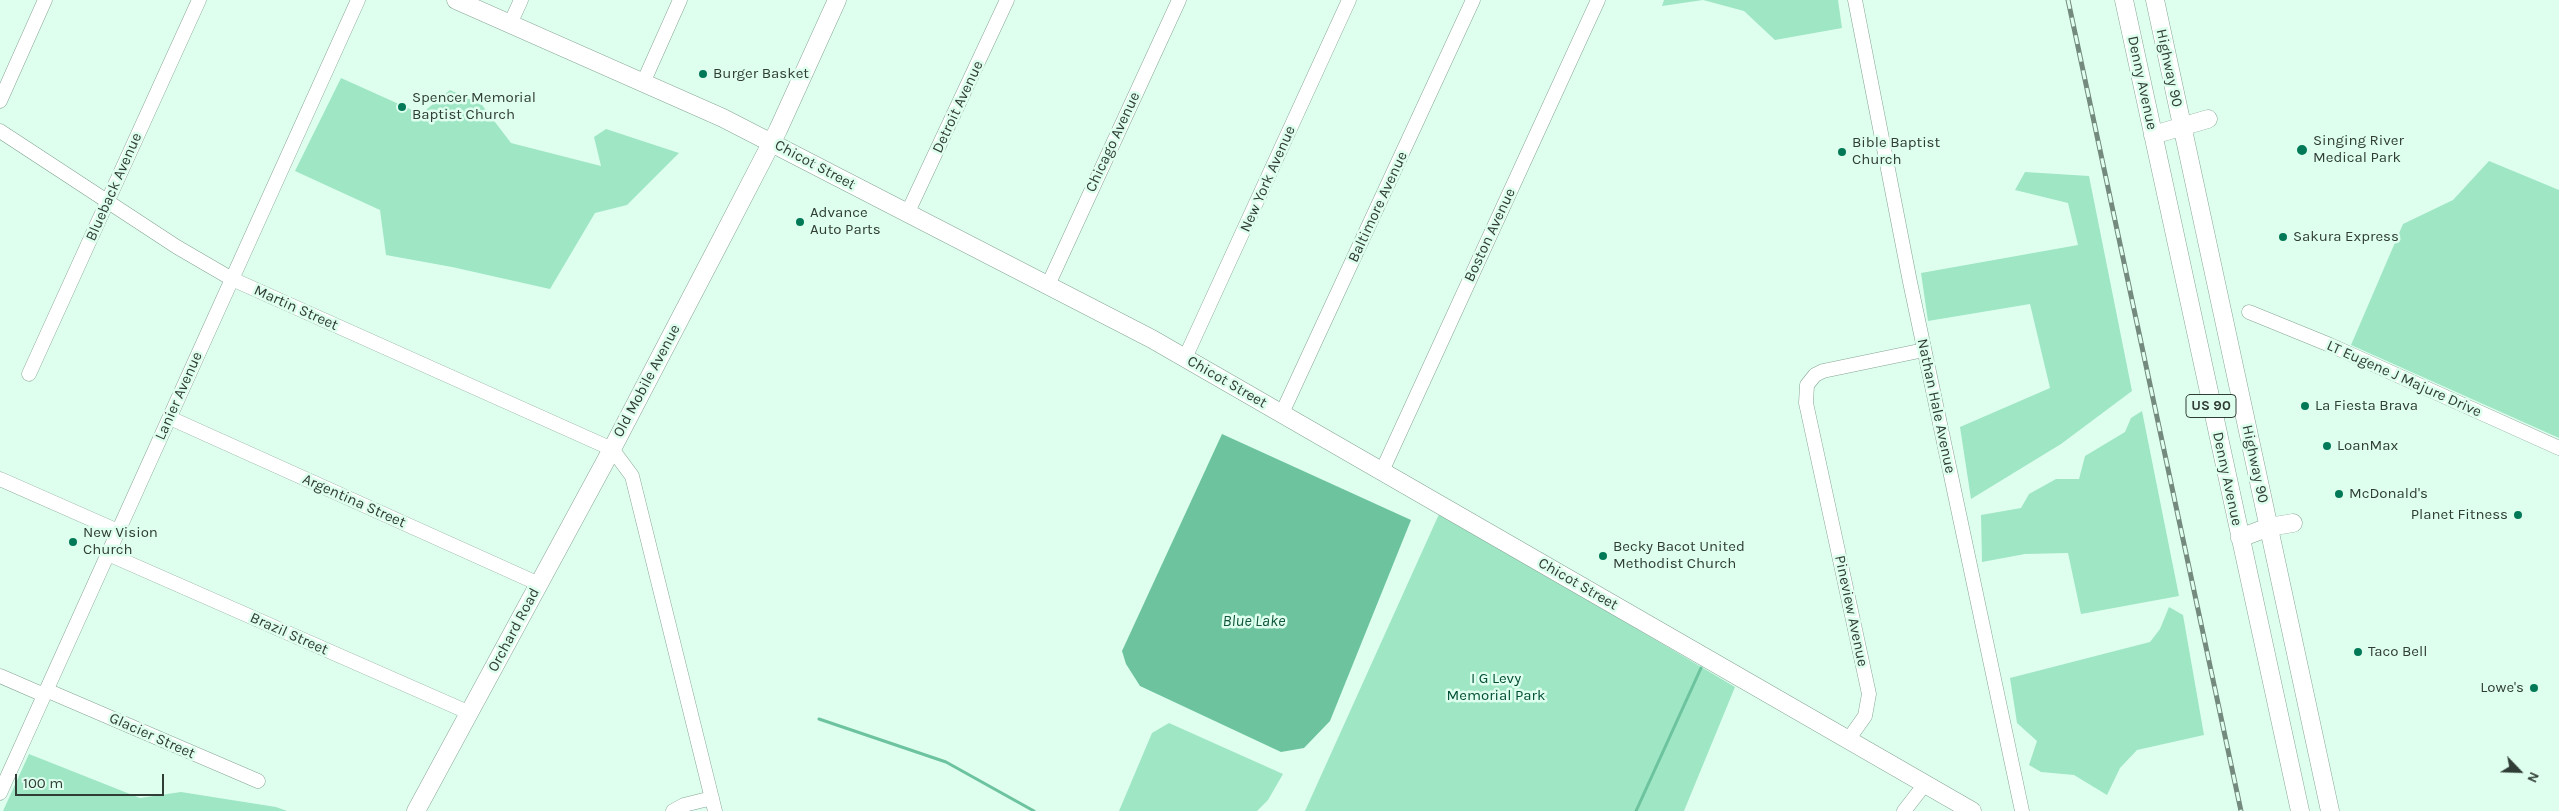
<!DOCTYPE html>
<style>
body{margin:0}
#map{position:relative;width:2559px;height:811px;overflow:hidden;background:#deffee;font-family:Karla,sans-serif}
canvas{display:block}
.north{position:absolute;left:2494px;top:746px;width:50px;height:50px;-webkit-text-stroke:4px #deffee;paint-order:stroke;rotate:114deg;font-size:14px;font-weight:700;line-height:20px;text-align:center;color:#303d36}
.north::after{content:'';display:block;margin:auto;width:18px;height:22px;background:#303d36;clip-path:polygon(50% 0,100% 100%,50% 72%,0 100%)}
.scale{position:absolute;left:15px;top:774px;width:149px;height:22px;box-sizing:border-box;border:2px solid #303d36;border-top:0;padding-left:6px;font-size:15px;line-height:18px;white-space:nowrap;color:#303d36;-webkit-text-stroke:4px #deffee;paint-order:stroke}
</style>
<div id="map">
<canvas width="2559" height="811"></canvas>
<div class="north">N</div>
<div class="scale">100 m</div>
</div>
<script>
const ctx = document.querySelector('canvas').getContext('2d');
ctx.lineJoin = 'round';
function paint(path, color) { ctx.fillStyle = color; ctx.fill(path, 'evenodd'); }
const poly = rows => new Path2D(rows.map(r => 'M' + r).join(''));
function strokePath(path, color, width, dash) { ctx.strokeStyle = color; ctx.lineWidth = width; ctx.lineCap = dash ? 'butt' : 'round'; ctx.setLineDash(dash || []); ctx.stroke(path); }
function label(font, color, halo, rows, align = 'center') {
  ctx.font = font + ' Karla,sans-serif'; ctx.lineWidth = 5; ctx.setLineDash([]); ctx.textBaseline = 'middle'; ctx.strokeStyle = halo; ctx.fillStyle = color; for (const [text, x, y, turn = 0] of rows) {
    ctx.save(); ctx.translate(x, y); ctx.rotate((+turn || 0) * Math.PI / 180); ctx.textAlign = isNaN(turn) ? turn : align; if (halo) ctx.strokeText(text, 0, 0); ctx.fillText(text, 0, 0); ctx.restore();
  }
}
paint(poly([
 [1664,0,1838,0,1842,28,1775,40,1744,11,1703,0,1662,6],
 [341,78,421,114,450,90,482,105,511,143,601,166,594,137,606,129,679,153,627,205,595,213,550,289,452,267,386,255,380,210,295,171],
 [2489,161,2559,190,2559,438,2351,345,2403,224,2453,200],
 [2025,172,2089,176,2132,391,2061,444,1971,499,1960,427,2050,388,2030,304,1928,321,1921,273,2078,245,2068,203,2015,190],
 [2142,411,2179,596,2081,614,2068,553,2025,554,1982,562,1981,515,2021,508,2029,494,2056,479,2079,479,2085,456,2125,432,2131,418],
 [1440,512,1735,687,1684,811,1305,811],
 [2169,607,2183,615,2204,735,2137,750,2120,768,2107,795,2074,775,2041,772,2029,765,2037,741,2017,723,2010,678,2150,642,2160,629],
 [1169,723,1283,774,1268,800,1257,811,1119,811,1152,733],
 [29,754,140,798,181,792,276,807,287,811,3,811]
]), '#9fe6c5');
paint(poly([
 [1222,434,1411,520,1330,721,1304,748,1281,752,1140,686,1126,664,1122,651]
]), '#6cc39e');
strokePath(poly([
 [819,719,946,762,1034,811],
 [1636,811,1701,668]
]), '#6cc39e', 3);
const minor = poly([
 [1855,0,1910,282,2022,811],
 [510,24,521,0],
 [643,83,680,0],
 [0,101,45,0],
 [0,131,177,247,232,279,612,449,632,476,715,811],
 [907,214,1007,0],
 [1048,285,1179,0],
 [2249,312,2330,345,2559,448],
 [1185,358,1349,0],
 [29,374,199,0],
 [1282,413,1473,0],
 [170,418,539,584],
 [1382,471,1598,0],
 [0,479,118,531],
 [108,554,470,713],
 [0,676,44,695],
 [46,690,258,781],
 [1848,740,1865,716,1869,694,1806,403,1807,385,1815,375,1823,371,1924,350],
 [0,793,358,0],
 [673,811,684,805,712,798],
 [1904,811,1925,784]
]);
const major = poly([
 [456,0,723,118,1152,339,1972,811],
 [2124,0,2300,811],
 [2155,0,2330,811],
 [2153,135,2208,119],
 [2240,538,2269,527,2293,523],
 [416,811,612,449,721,240,778,130,837,0]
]);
strokePath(minor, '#86a495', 15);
strokePath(major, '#86a495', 19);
strokePath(minor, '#fff', 14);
strokePath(major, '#fff', 18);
const rail = poly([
 [2068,0,2241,811]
]);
strokePath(rail, '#758a7f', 5);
strokePath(rail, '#deffee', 3, [9]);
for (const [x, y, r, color] of [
 [703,74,5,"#027956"],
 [402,107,5,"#027956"],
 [2302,150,6,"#027956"],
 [1842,152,5,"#027956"],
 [800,222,5,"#027956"],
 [2283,237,5,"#027956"],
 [2305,406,5,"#027956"],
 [2327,446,5,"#027956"],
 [2339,494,5,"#027956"],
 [2518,515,5,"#027956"],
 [73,542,5,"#027956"],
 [1603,556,5,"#027956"],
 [2358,652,5,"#027956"],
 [2534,688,5,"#027956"]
]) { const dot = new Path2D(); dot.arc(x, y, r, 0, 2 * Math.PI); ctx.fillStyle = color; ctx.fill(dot); strokePath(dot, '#deffee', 2); }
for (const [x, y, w] of [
 [2211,406,50]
]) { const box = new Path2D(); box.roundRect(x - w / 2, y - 11.5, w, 23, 4); ctx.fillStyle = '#deffee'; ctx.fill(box); strokePath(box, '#303d36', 1); }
label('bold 14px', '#303d36', null, [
 ["US 90",2211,406]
]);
label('15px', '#303d36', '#deffee', [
 ["Highway 90",2169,68,78],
 ["Denny Avenue",2142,83,78],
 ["Detroit Avenue",958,107,-65],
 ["Chicago Avenue",1113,142,-65],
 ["Chicot Street",815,165,28],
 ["New York Avenue",1268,179,-66],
 ["Blueback Avenue",114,187,-66],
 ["Baltimore Avenue",1378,207,-65],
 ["Boston Avenue",1490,235,-65],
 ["Martin Street",296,308,24],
 ["LT Eugene J Majure Drive",2404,379,24],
 ["Old Mobile Avenue",647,381,-62],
 ["Chicot Street",1227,382,30],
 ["Lanier Avenue",179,396,-66],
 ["Nathan Hale Avenue",1936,406,78],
 ["Highway 90",2255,464,78],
 ["Denny Avenue",2227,479,78],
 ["Argentina Street",354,501,24],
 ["Chicot Street",1578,584,30],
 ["Pineview Avenue",1851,611,78],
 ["Orchard Road",514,630,-62],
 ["Brazil Street",289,634,24],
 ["Glacier Street",152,736,24]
]);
label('15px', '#303d36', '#deffee', [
 ["Burger Basket",713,74],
 ["Spencer Memorial",412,98],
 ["Baptist Church",412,115],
 ["Singing River",2313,141],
 ["Medical Park",2313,158],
 ["Bible Baptist",1852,143],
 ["Church",1852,160],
 ["Advance",810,213],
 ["Auto Parts",810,230],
 ["Sakura Express",2293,237],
 ["La Fiesta Brava",2315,406],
 ["LoanMax",2337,446],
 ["McDonald's",2349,494],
 ["Planet Fitness",2508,515,"right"],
 ["New Vision",83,533],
 ["Church",83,550],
 ["Becky Bacot United",1613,547],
 ["Methodist Church",1613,564],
 ["Taco Bell",2368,652],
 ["Lowe's",2524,688,"right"]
], 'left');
label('15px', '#024e36', '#deffee', [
 ["I G Levy",1496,679],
 ["Memorial Park",1496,696]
]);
label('italic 16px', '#10553d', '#deffee', [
 ["Blue Lake",1254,621]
]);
</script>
